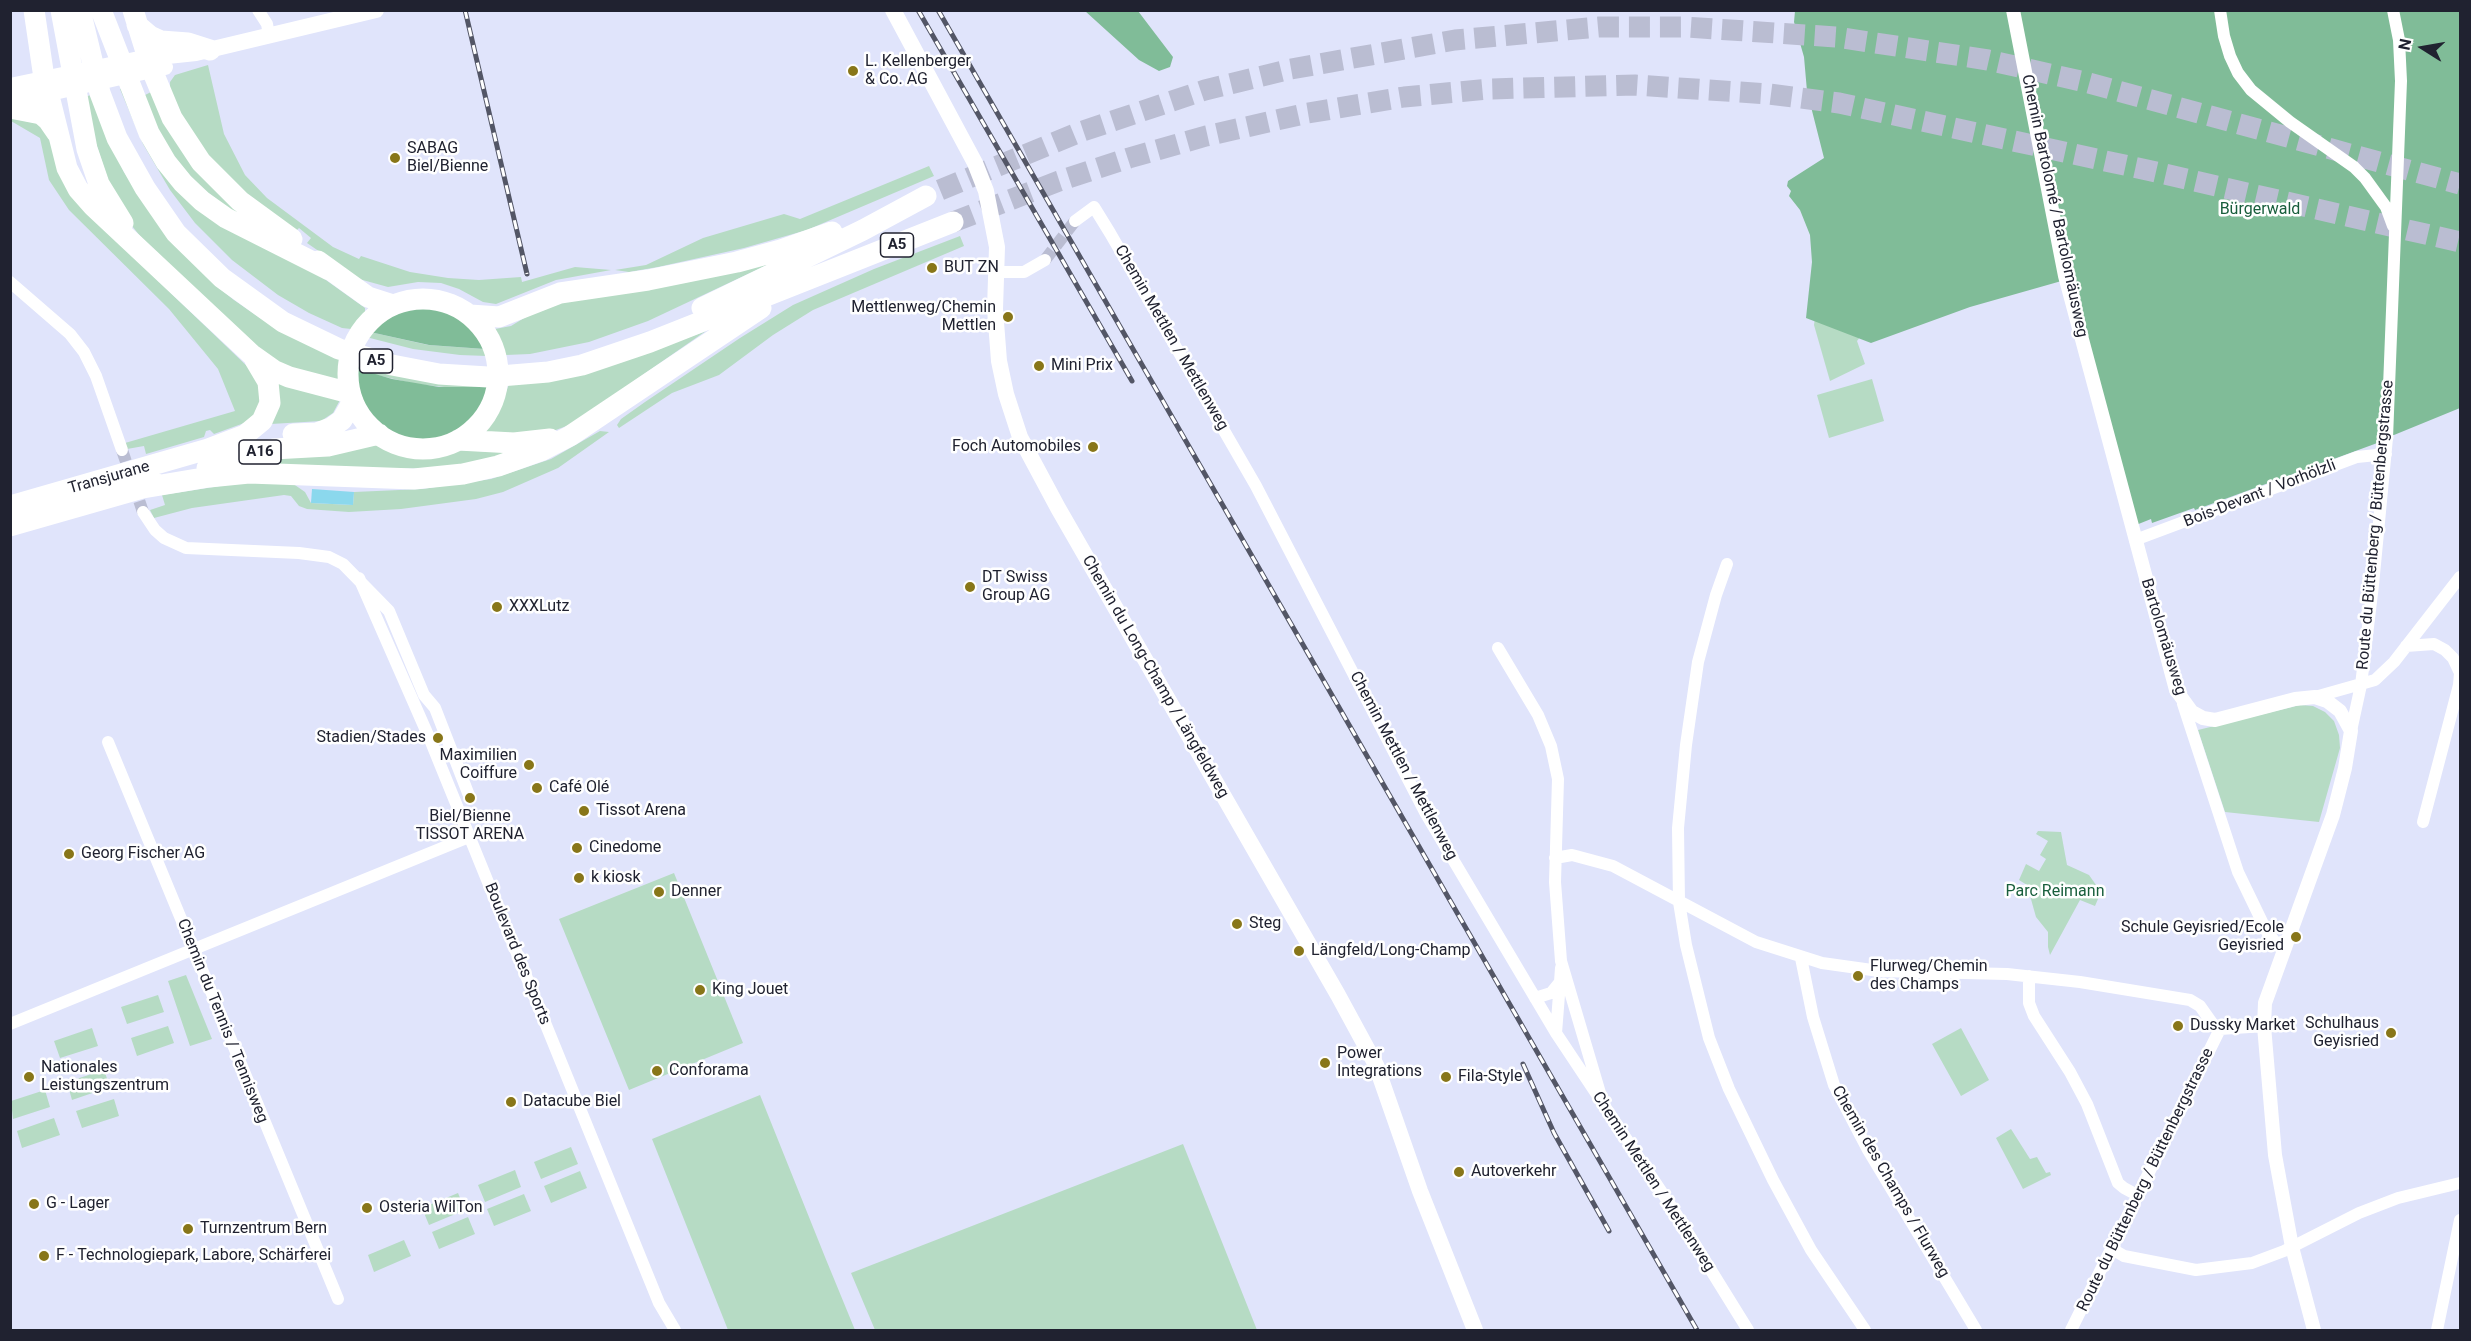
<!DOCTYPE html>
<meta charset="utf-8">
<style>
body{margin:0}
#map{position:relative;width:2471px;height:1341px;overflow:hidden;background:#e0e4fb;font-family:Roboto,sans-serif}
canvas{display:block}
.frame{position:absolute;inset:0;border:12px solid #202230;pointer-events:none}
.north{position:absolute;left:2393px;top:18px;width:60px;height:60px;-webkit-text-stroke:4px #fff;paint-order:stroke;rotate:281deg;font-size:16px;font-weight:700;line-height:24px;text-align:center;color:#202230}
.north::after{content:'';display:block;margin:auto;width:21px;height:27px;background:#202230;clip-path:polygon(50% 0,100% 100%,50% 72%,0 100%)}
</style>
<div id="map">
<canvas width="2471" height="1341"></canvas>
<div class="frame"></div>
<div class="north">N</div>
</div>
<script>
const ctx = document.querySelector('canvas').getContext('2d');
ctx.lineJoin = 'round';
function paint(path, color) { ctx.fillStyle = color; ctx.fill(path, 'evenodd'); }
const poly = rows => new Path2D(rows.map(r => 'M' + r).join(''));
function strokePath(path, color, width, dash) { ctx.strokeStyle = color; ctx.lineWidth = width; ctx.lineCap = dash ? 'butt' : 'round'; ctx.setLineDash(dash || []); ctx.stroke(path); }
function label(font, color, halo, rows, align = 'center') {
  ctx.font = font + ' Roboto,sans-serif'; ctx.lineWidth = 5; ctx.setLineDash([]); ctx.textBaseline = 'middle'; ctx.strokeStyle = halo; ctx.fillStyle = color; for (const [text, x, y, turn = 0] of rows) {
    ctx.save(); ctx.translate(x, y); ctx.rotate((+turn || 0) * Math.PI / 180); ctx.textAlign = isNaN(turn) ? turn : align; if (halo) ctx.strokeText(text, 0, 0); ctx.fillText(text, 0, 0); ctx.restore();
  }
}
paint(poly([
 [208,65,224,134,245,175,267,198,333,247,359,259,361,256,410,272,448,278,479,280,521,277,522,282,575,267,611,270,556,280,496,304,483,302,459,289,441,283,418,282,388,287,359,279,307,243,311,238,299,228,294,233,248,198,191,137,170,88,170,82,175,75],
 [126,87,161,162,365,308,365,312,351,329,342,328,309,313,278,295,232,260,195,223,170,190,143,144,120,89],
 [153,91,253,218,230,210,197,184,166,147,143,96],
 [91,95,107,137,124,172,155,220,219,288,234,300,260,318,339,359,338,381,275,365,140,236,117,207,81,98],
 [10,118,40,124,103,228,250,369,257,380,261,395,257,411,247,422,214,434,210,430,206,431,204,437,146,454,144,446,127,449,125,443,235,411,218,369,169,309,69,210,49,180,40,138,11,121],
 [929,166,934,176,807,230,744,248,658,267,629,272,615,270,646,265,703,238,784,214,800,219],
 [960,236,964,246,813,310,773,335,719,375,672,393,619,428,617,425,621,419,645,402,740,338,793,305,874,269],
 [784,257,648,321,589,342,530,354,506,355,495,329,511,326,534,312,559,302],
 [1822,265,1864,332,1857,341,1865,364,1830,381,1814,325],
 [706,331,572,424,545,434,482,432,501,405,509,384,622,362],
 [370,332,428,345,485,349,487,356,460,355,413,349,366,337],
 [356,364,489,387,463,389,416,384,372,374,355,368],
 [1872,379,1884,421,1829,438,1817,395],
 [272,380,340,400,333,413,321,421,271,424],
 [600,431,609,432,558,468,503,492,476,499,401,509,349,512,307,509,299,506,291,496,284,495,192,508,154,518,150,510,165,505,162,495,246,482,292,483,305,492,311,503,353,505,354,492,422,489,491,479,551,459],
 [376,445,412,457,438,456,457,450,516,453,466,468,243,470,269,458],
 [2300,705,2313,706,2325,712,2334,721,2339,735,2340,748,2319,822,2225,812,2198,730],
 [2038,831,2061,832,2067,865,2089,875,2101,892,2095,906,2080,900,2050,955,2048,947,2048,932,2036,917,2027,885,2019,880,2026,864,2039,871,2046,859,2040,855,2048,841,2036,834],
 [674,873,743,1043,629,1090,559,919],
 [186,975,212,1039,190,1046,168,981],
 [158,995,164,1012,127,1024,121,1007],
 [168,1026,174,1043,137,1056,131,1038],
 [92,1028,98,1046,60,1058,54,1041],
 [1961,1028,1989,1080,1961,1096,1932,1044],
 [104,1070,110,1087,72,1100,67,1082],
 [45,1090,50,1107,13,1119,11,1101],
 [760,1095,825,1257,855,1330,728,1330,652,1139],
 [114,1099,119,1116,82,1128,76,1111],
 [54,1118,60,1135,22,1148,17,1131],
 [2011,1129,2030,1159,2037,1157,2046,1173,2050,1172,2051,1175,2023,1189,1996,1138],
 [1183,1144,1257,1330,875,1330,851,1273],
 [571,1147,578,1164,541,1179,534,1162],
 [515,1170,521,1187,485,1202,478,1185],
 [580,1171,587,1188,551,1203,544,1186],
 [458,1193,465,1210,429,1225,422,1208],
 [524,1194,531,1211,494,1226,487,1209],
 [468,1217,475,1234,439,1249,432,1232],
 [404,1240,411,1256,374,1272,368,1255]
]), '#b6dbc4');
paint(poly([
 [1085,11,1138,11,1173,57,1170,67,1159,71,1139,60],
 [1795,11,2460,11,2460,408,2394,435,2382,435,2380,442,2195,510,2194,508,2152,523,2151,519,2136,525,2072,278,1970,307,1871,343,1806,318,1812,262,1810,235,1800,210,1789,196,1791,191,1787,186,1788,181,1824,158,1807,91,1804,57,1794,22],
 [413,307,433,307,457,316,478,336,485,349,429,345,370,332,393,314],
 [355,368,392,379,439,387,489,387,479,412,465,427,441,439,416,442,398,437,374,420,359,396]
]), '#80bc98');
paint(poly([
 [312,489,354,492,353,505,311,503]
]), '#8bd8ed');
strokePath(poly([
 [1045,260,1075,221],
 [122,450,143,512]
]), '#babdd2', 12, [12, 6]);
strokePath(poly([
 [940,190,1080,132,1205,90,1291,69,1455,40,1599,27,1685,27,1836,37,1988,60,2085,82,2460,184],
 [953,222,1059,181,1129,158,1206,136,1308,113,1404,97,1489,89,1635,85,1769,94,1839,103,2147,170,2460,242]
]), '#babdd2', 21, [21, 10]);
strokePath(poly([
 [258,10,267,24,269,35],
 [2220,10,2224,36,2230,56,2238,73,2251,90,2290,122,2354,167,2365,178,2386,207,2393,226],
 [1075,221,1094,207,1110,233,1256,486,1426,814,1556,1033,1673,1209,1748,1330],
 [997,272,1024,272,1045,260],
 [10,282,70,334,84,352,96,376,122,450],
 [143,512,155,530,164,538,186,548,299,553,329,557,343,564,389,611,424,695,435,708,470,798],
 [2135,540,2357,457,2386,454],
 [1727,564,1716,595,1698,662,1686,745,1678,828,1679,902,1686,945,1709,1038,1729,1089,1773,1180,1811,1250,1865,1330],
 [359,578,431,742,659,1303,675,1330],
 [2406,646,2434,644,2445,650,2453,658,2460,673,2459,685,2423,822],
 [1498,648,1538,715,1551,746,1558,779,1555,882,1561,961,1600,1093],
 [2315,697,2375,680,2394,662,2460,577],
 [2183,704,2238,872,2267,932,2283,951],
 [2351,731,2361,685,2373,585,2387,438,2401,81,2399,40,2393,10],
 [108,742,338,1299],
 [1555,858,1572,855,1613,866,1756,942,1822,963,1879,971,2007,974,2080,982,2190,1000,2200,1006,2212,1023,2220,1029,2264,1026],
 [1801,958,1813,1017,1834,1085,1868,1150,1976,1330],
 [2029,976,2029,1003,2034,1016,2070,1072,2087,1104,2118,1183,2124,1188,2139,1196],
 [1535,998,1551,993,1560,982,1561,968],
 [10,1024,469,837],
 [1556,1033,1560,982],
 [2112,1249,2124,1256,2196,1270,2252,1263,2284,1251,2359,1213,2398,1198,2460,1183],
 [2071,1330,2220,1029],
 [2437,1330,2460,1220]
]), '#fff', 12);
strokePath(poly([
 [2013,10,2065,276,2176,690,2192,712,2203,718,2215,720,2295,699,2315,697,2327,701,2340,711,2351,731,2345,768,2333,815,2265,1003,2264,1026,2275,1155,2292,1247,2314,1330]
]), '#fff', 14);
strokePath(poly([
 [893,10,975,163,986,191,997,247,995,309,999,361,1006,394,1020,437,1058,508,1338,995,1376,1065,1420,1191,1475,1330],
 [10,86,139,59,196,53,376,10],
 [10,102,165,67]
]), '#fff', 16);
strokePath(poly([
 [34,10,44,78],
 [61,10,87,149,99,184,123,223],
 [80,10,100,93,117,138,145,188,176,233,222,278,283,322,339,349,392,365,439,374,488,377,548,372,582,365,650,342,953,222],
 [101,10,149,133,166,162,183,183,202,201,226,218,329,270],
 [133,10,148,58],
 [137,25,150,36,161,41,188,43,210,50],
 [152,70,172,118,201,162,240,201,292,239],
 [48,92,67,168,78,189,93,206,251,354,275,371,289,377,350,393],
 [10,108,41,114,48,120,57,133],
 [318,261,368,297,393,305],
 '348 374a75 75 0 1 1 150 0a75 75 0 1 1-150 0Z',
 [702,308,863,230,926,196],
 [470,315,499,317,560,293,648,280,737,262,781,250,832,232],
 [293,434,317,433,331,428,342,420,353,401],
 [458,440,514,443,550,439],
 [207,468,273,449,328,446,379,434],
 [143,488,209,477,249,473,414,479,463,474,498,466,543,450,570,436,761,308],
 [10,506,208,449,245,435,262,421,270,403,268,382,255,360],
 [10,526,157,484]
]), '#fff', 21);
const rail = poly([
 [465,10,527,274],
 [918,10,1132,381],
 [938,10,1697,1330],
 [1523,1064,1554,1133,1609,1231]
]);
strokePath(rail, '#535666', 5);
strokePath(rail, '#fff', 3, [9]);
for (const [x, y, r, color] of [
 [853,71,6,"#887619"],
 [395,158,6,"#887619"],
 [932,268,6,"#887619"],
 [1008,317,6,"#887619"],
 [1039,366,6,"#887619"],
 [1093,447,6,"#887619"],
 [970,587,6,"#887619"],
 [497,607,6,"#887619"],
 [438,738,6,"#887619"],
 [529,765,6,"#887619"],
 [537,788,6,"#887619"],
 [470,798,6,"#887619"],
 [584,811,6,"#887619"],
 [577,848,6,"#887619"],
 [69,854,6,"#887619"],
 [579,878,6,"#887619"],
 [659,892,6,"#887619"],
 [1237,924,6,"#887619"],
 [2296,937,6,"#887619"],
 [1299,951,6,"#887619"],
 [1858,976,6,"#887619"],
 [700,990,6,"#887619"],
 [2178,1026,6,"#887619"],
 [2391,1033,6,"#887619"],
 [1325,1063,6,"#887619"],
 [657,1071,6,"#887619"],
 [29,1077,6,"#887619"],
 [1446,1077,6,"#887619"],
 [511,1102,6,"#887619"],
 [1459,1172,6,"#887619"],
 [34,1204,6,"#887619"],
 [367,1208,6,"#887619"],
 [188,1229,6,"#887619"],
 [44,1256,6,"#887619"]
]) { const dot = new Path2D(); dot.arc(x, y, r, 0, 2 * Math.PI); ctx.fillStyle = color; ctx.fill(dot); strokePath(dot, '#fff', 2); }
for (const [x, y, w] of [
 [897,245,33],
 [376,361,33],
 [260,452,42]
]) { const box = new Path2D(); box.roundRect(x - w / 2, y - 12, w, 24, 4.5); ctx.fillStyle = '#fff'; ctx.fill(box); strokePath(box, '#202230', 1.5); }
label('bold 15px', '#202230', null, [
 ["A5",897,245],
 ["A5",376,361],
 ["A16",260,452]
]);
label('16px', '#202230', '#fff', [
 ["L. Kellenberger",865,62],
 ["& Co. AG",865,80],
 ["SABAG",407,149],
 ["Biel/Bienne",407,167],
 ["BUT ZN",944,268],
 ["Mettlenweg/Chemin",996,308,"right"],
 ["Mettlen",996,326,"right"],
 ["Mini Prix",1051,366],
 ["Foch Automobiles",1081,447,"right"],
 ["DT Swiss",982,578],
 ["Group AG",982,596],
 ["XXXLutz",509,607],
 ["Stadien/Stades",426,738,"right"],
 ["Maximilien",517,756,"right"],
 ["Coiffure",517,774,"right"],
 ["Café Olé",549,788],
 ["Tissot Arena",596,811],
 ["Biel/Bienne",470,817,"center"],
 ["TISSOT ARENA",470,835,"center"],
 ["Cinedome",589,848],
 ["Georg Fischer AG",81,854],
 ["k kiosk",591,878],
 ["Denner",671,892],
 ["Steg",1249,924],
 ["Schule Geyisried/Ecole",2284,928,"right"],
 ["Geyisried",2284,946,"right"],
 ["Längfeld/Long-Champ",1311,951],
 ["Flurweg/Chemin",1870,967],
 ["des Champs",1870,985],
 ["King Jouet",712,990],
 ["Schulhaus",2379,1024,"right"],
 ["Geyisried",2379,1042,"right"],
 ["Dussky Market",2190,1026],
 ["Power",1337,1054],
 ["Integrations",1337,1072],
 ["Nationales",41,1068],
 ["Leistungszentrum",41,1086],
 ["Conforama",669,1071],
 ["Fila-Style",1458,1077],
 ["Datacube Biel",523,1102],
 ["Autoverkehr",1471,1172],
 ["G - Lager",46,1204],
 ["Osteria WilTon",379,1208],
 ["Turnzentrum Bern",200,1229],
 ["F - Technologiepark, Labore, Schärferei",56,1256]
], 'left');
label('16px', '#202230', '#fff', [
 ["Chemin Bartolomé / Bartolomäusweg",2054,206,78],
 ["Chemin Mettlen / Mettlenweg",1171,338,60],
 ["Transjurane",109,478,-16],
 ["Bois-Devant / Vorhölzli",2260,494,-21],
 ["Route du Büttenberg / Büttenbergstrasse",2376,525,-85],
 ["Bartolomäusweg",2163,637,73],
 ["Chemin du Long-Champ / Längfeldweg",1155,677,60],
 ["Chemin Mettlen / Mettlenweg",1403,766,62],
 ["Boulevard des Sports",517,954,68],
 ["Chemin du Tennis / Tennisweg",222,1021,68],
 ["Route du Büttenberg / Büttenbergstrasse",2146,1180,-64],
 ["Chemin Mettlen / Mettlenweg",1653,1182,57],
 ["Chemin des Champs / Flurweg",1890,1182,60]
]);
label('16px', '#185e3c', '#fff', [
 ["Bürgerwald",2260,210],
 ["Parc Reimann",2055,892]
]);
</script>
